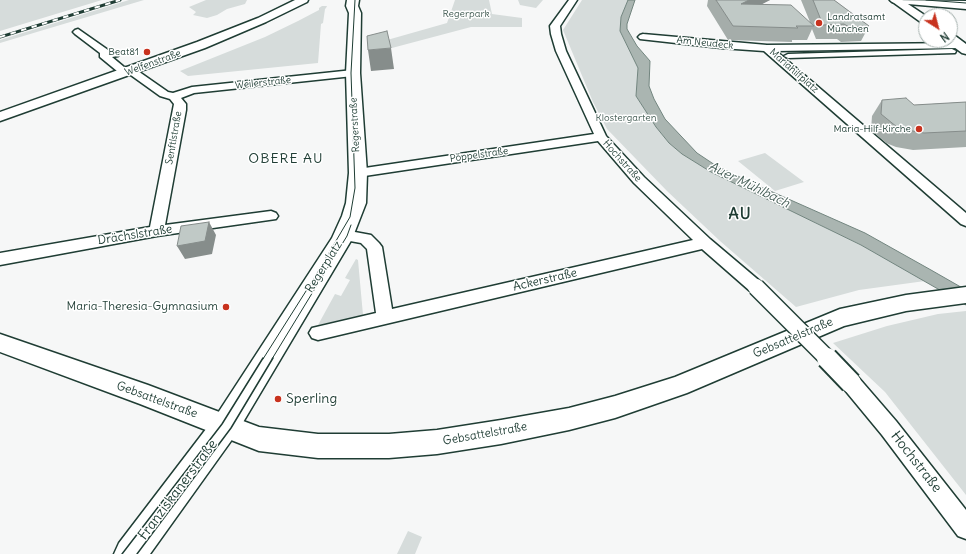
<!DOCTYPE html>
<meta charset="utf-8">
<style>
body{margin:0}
#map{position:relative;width:966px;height:554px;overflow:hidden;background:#f6f7f7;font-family:Delius,sans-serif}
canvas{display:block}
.north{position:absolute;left:918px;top:8px;width:40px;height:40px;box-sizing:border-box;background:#fff;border:1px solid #a5b1ae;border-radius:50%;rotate:144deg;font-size:11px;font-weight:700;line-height:16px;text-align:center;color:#1f3d34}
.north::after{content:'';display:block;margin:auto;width:14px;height:18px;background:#c8321e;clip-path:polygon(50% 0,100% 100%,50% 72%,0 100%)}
</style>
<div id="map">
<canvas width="966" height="554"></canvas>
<div class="north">N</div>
</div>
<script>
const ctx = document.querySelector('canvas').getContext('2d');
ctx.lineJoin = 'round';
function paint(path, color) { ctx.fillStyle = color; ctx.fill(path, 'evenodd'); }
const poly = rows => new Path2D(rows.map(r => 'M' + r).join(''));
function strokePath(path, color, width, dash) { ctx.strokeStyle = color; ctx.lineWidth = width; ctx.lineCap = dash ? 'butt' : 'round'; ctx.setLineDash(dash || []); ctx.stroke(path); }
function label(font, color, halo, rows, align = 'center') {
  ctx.font = font + ' Delius,sans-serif'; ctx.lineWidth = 3; ctx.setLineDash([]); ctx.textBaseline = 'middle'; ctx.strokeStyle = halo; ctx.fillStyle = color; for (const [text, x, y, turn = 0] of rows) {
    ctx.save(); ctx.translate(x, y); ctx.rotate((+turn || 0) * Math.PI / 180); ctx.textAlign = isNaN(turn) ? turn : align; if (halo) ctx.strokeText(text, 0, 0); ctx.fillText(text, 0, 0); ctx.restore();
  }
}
paint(poly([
 [0,0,102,0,0,31],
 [129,0,144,0,0,43,0,40],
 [206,0,247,0,245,4,227,9,217,15,207,18,193,15,196,12,189,7],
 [455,0,489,0,492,14,522,18,522,27,471,27,373,53,373,44,447,23],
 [518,0,543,0,536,8,520,5],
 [582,0,628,0,621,17,620,31,638,68,636,96,656,127,669,143,682,154,711,172,861,245,925,281,859,290,796,307,720,241,667,191,607,129,593,102,563,30],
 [322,6,327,6,326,8,325,9,323,23,321,24,318,63,188,76,180,71,265,37,298,21,319,10,319,8],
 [765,153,804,182,775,191,738,161],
 [356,259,358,260,363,315,318,325,335,294,341,296,350,280,345,278],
 [966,311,966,495,885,392,833,343,887,326,938,314],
 [408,531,422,537,415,554,397,554]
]), '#d6dcdb');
const water = poly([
 [628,0,635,0,627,24,627,29,637,46,650,61,649,86,654,99,665,119,697,153,715,165,750,182,865,233,931,270,966,290,966,305,861,245,711,172,682,154,669,143,656,127,636,96,638,68,620,31,621,17,628,0]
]);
paint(water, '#aab5b1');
strokePath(water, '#72857f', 1);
const pedestrian = poly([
 [952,49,956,51,955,53,788,58,784,56,788,54,952,49]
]);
const minor = poly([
 [569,0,577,0,560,26,561,34,566,51,606,136,644,177,710,239,762,283,764,287,762,291,756,293,750,291,702,249,318,340,312,338,309,333,312,328,376,313,367,249,361,243,339,239,337,235,339,231,344,230,371,235,379,243,382,247,392,309,693,240,634,183,598,141,358,177,353,176,351,173,353,170,358,169,594,134,556,51,551,34,550,26,569,0],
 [78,29,108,50,118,52,119,54,118,56,112,57,124,67,135,69,168,92,173,93,192,87,353,70,358,73,353,76,194,93,181,98,186,104,186,110,165,225,271,211,276,213,278,216,276,219,157,236,0,265,0,253,150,227,174,104,170,99,160,96,128,73,117,71,100,57,100,53,75,34,73,32,75,30,78,29],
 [643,34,767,45,962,43,964,45,962,47,959,48,776,51,966,213,966,226,961,224,764,51,721,48,640,39,638,37,640,35,643,34],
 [851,375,858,377,896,421,966,510,966,539,958,536,882,435,844,389,842,383,844,377,851,375]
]);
const tertiary = poly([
 [295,0,308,0,307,2,266,22,205,48,0,121,0,112,197,42,258,18,295,0],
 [890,0,902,0,926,16,926,24,922,23,890,0],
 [950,34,954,35,966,44,966,54,962,53,946,41,950,40,950,34],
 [966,287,966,303,906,311,844,326,687,393,615,418,569,430,501,444,437,454,389,458,318,458,259,451,140,404,0,352,0,334,148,385,259,427,318,434,389,434,437,430,501,420,569,408,615,396,675,377,840,309,906,295,966,287]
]);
const secondary = poly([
 [347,0,359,0,358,6,361,13,360,73,367,173,366,203,352,239,236,434,150,554,114,554,119,543,216,416,332,238,342,216,346,203,349,173,346,73,349,13,346,6,347,0],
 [890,0,966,1,966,9,896,3,892,2,890,0]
]);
strokePath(pedestrian, '#1f3d34', 3);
strokePath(minor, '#1f3d34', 3);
strokePath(tertiary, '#1f3d34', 3);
strokePath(secondary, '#1f3d34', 3);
paint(pedestrian, '#fff');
paint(minor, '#fff');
paint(tertiary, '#fff');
paint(secondary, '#fff');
strokePath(poly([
 [926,0,966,3],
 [263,359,313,280,350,217,355,188,351,73,355,0],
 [272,359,347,236,351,225]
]), '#1f3d34', 1);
strokePath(poly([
 [122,554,222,424,263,358],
 [137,554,231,428,273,358]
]), '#1f3d34', 1.5);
const rail = poly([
 [0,37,120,0]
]);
strokePath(rail, '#1f3d34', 3);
strokePath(rail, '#fff', 2, [5.5]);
const minorBridgeFar1 = poly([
 [756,287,828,359]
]);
const minorBridge = poly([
 [827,358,851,383]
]);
strokePath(minorBridgeFar1, '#1f3d34', 19, []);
strokePath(minorBridge, '#1f3d34', 24, []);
strokePath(minorBridgeFar1, '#fff', 16);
strokePath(minorBridge, '#fff', 20);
paint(poly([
 [708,0,770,0,761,4,810,22,801,0,834,0,869,26,861,41,841,42,837,39,816,39,812,29,807,40,792,40,792,42,728,40,707,6],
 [882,100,914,105,966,102,966,147,913,150,896,147,886,143,871,130,872,116]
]), '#a5adaa');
paint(poly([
 [749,0,770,0,736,18,741,4],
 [391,48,394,69,371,71,368,50],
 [209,222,216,235,212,254,185,259,177,246]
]), '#868d8b');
const building = poly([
 [716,0,749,0,741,4,791,5,814,26,796,26,798,28,733,26,716,0],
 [813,0,834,0,869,26,849,27,844,24,823,25,813,0],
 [387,31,391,48,368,50,367,36,387,31],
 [906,98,914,105,966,102,966,131,924,133,907,130,897,127,881,114,882,100,906,98],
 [209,222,205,241,177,246,181,226,209,222]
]);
paint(building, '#c0c9c6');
strokePath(building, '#868d8b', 1);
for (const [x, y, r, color] of [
 [819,23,4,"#c8321e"],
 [147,52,4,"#c8321e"],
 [919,129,4,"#c8321e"],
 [226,307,4,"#c8321e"],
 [278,399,4,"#c8321e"]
]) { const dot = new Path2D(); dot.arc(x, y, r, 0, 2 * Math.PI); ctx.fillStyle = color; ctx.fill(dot); strokePath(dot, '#fff', 1.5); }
label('10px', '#445d55', '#fff', [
 ["Regerpark",466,14],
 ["Klostergarten",626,118]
]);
label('10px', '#1f3d34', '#fff', [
 ["Landratsamt",827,17,"left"],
 ["München",827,29,"left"],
 ["Beat81",139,52],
 ["Maria-Hilf-Kirche",911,129]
], 'right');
label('10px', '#1f3d34', '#fff', [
 ["Am Neudeck",705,43,6],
 ["Welfenstraße",153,63,-20],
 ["Mariahilfplatz",794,71,41],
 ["Weilerstraße",263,83,-6],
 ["Regerstraße",355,125,-93],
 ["Senftlstraße",174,138,-80],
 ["Pöppelstraße",479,155,-8],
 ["Hochstraße",622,161,48]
]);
label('12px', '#1f3d34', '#fff', [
 ["Drächslstraße",135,235,-9],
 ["Regerplatz",324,267,-58],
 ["Ackerstraße",545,280,-13],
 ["Gebsattelstraße",793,338,-23],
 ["Gebsattelstraße",157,400,20],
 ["Gebsattelstraße",485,434,-10]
]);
label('12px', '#1f3d34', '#fff', [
 ["Maria-Theresia-Gymnasium",218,307]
], 'right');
label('italic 13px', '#49615a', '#fff', [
 ["Auer Mühlbach",749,185,26]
]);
ctx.letterSpacing = '1px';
label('14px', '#1f3d34', '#fff', [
 ["OBERE AU",286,159]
]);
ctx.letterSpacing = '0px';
label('14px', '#1f3d34', '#fff', [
 ["Sperling",286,399]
], 'left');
label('14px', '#1f3d34', '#fff', [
 ["Hochstraße",916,462,52],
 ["Franziskanerstraße",178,490,-53]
]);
ctx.letterSpacing = '1px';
label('bold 16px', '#1f3d34', '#fff', [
 ["AU",740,214]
]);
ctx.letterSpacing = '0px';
</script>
